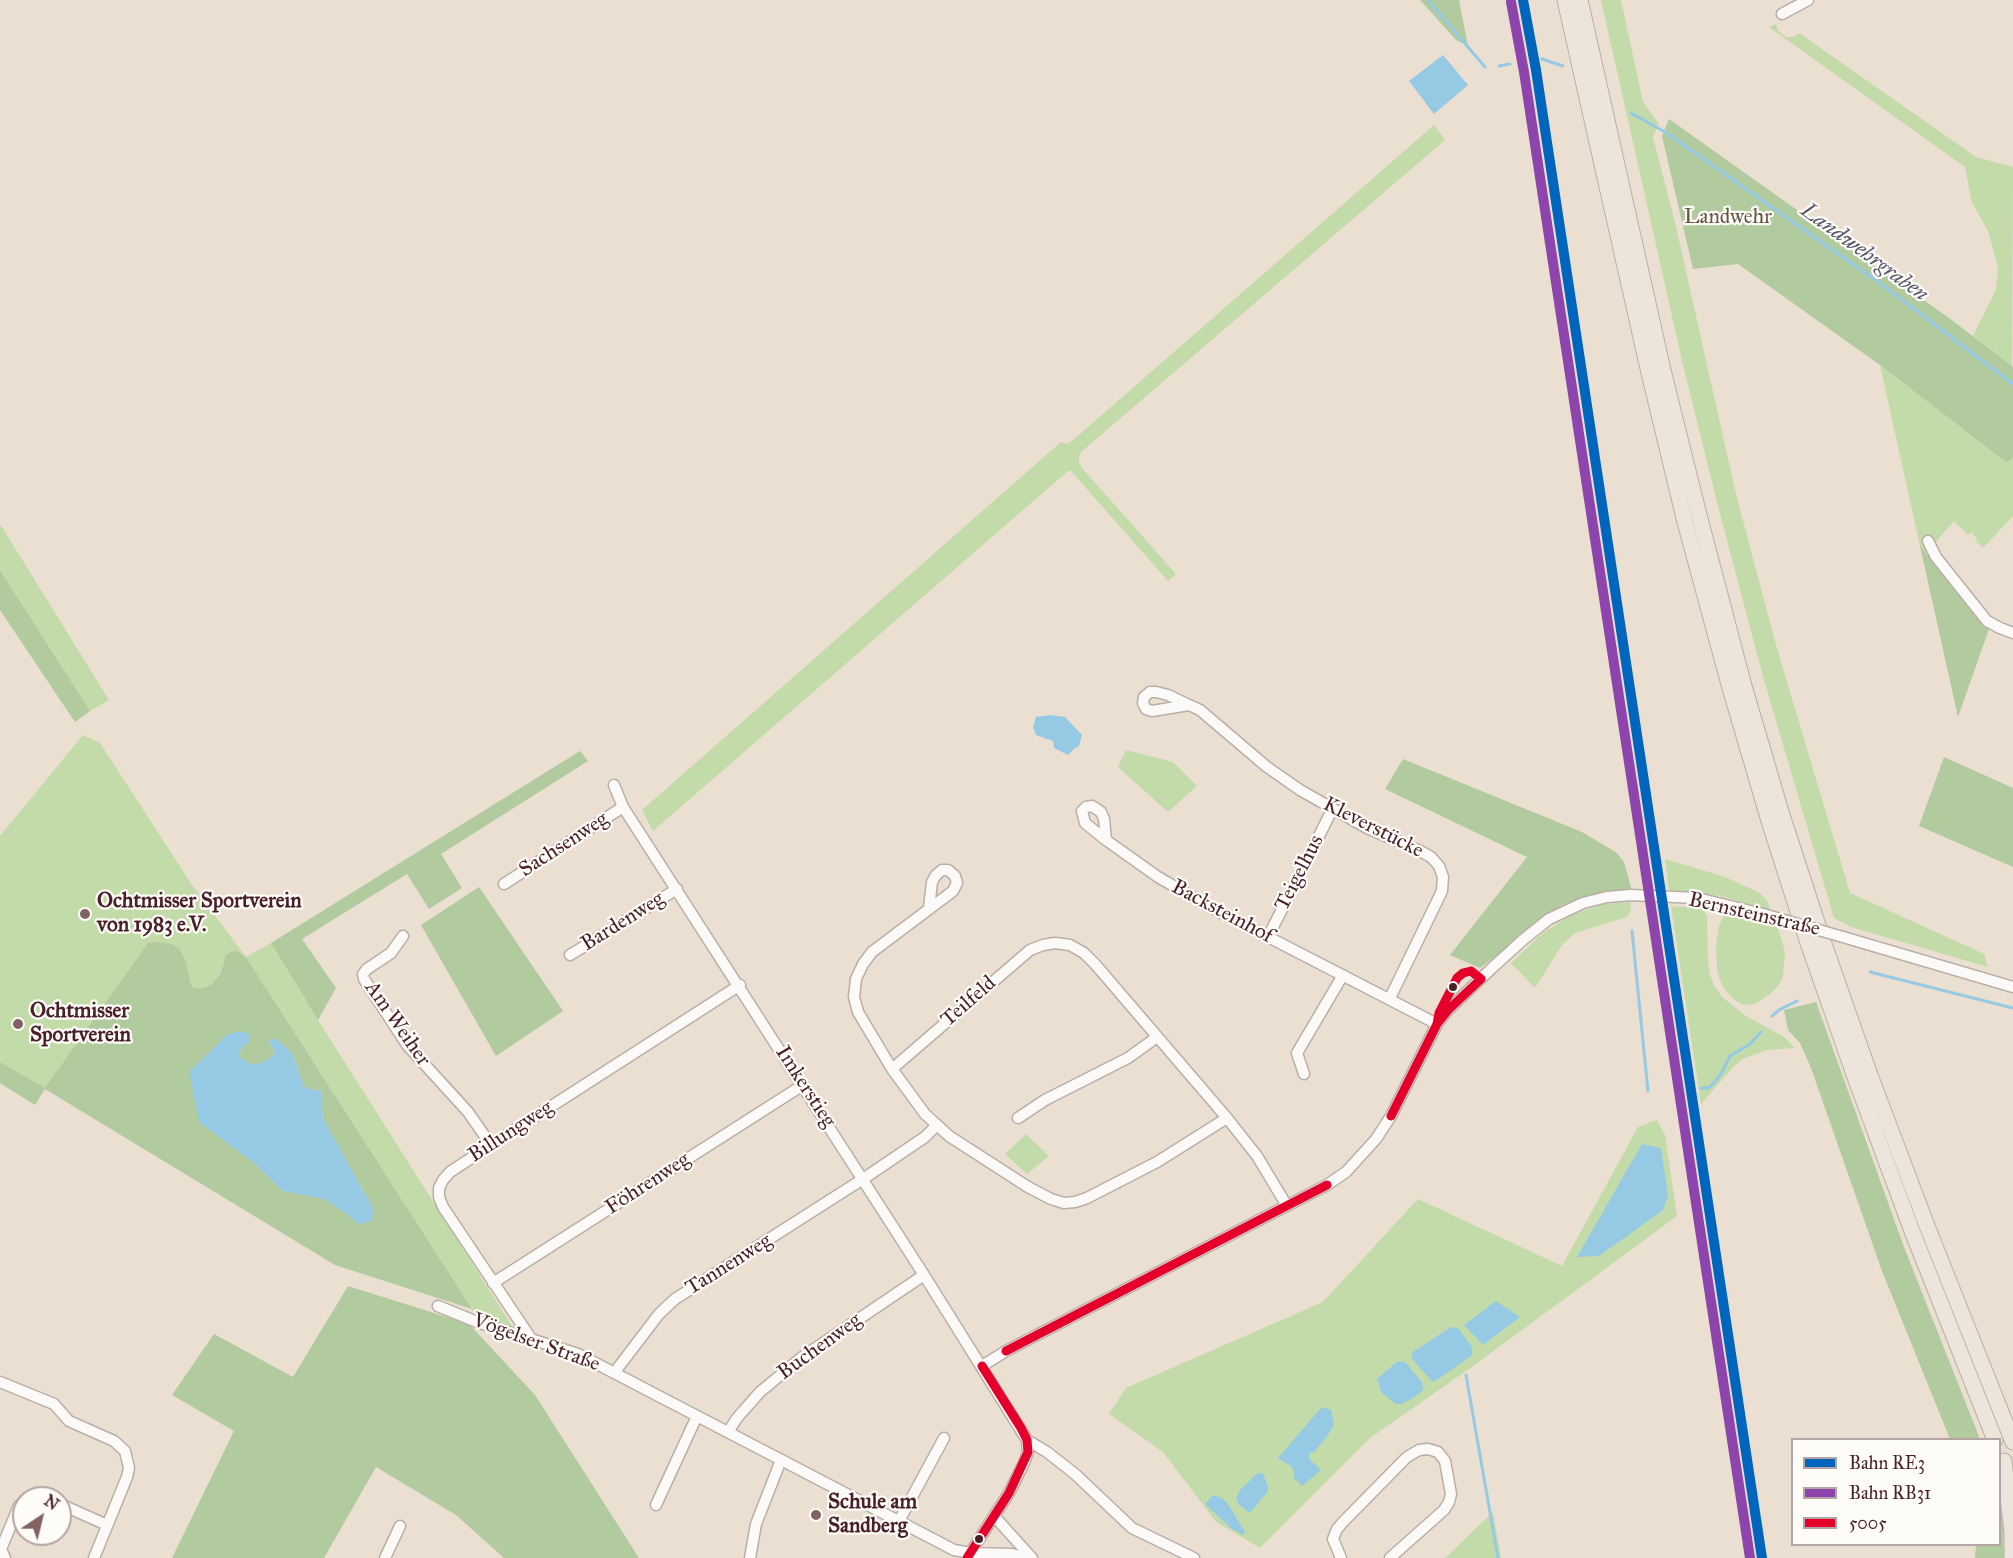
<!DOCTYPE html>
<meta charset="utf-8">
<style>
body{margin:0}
#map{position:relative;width:2013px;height:1558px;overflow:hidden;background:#eadfd0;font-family:"IM FELL Great Primer",serif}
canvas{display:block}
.legend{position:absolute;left:1791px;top:1438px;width:210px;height:108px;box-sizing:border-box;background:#fdfcf7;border:2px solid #b5a4a5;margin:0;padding:8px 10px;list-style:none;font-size:18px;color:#4a1f2b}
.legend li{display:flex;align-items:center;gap:12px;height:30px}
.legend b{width:30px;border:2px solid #b5a4a5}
.north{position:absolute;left:12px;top:1486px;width:60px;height:60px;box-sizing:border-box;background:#fdfcf7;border:2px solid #b5a4a5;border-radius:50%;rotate:35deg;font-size:16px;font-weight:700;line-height:24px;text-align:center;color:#4a1f2b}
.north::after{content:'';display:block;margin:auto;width:21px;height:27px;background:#826265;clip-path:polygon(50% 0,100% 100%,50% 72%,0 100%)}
</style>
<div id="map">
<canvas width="2013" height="1558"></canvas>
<ul class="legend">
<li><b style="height:8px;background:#0065bd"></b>Bahn RE3</li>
<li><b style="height:8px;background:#8e44ad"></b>Bahn RB31</li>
<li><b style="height:8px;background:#e4002b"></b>5005</li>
</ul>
<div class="north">N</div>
</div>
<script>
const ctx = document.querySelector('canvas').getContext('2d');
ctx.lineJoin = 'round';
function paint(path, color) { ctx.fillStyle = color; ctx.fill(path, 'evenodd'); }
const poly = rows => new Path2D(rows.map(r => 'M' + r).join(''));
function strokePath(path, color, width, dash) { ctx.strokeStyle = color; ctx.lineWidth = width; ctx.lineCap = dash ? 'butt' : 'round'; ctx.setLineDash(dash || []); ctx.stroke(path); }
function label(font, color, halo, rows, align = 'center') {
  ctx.font = font + ' "IM FELL Great Primer",serif'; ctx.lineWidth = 4.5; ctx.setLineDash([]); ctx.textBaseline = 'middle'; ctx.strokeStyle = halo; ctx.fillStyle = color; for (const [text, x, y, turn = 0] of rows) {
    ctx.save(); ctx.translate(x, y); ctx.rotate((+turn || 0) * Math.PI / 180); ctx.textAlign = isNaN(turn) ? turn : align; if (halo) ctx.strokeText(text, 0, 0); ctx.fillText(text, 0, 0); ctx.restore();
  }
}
paint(poly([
 [1601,0,1621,0,1643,102,1659,124,1653,137,1676,227,1736,494,1776,645,1850,893,1984,954,1988,967,1851,927,1834,918,1764,680,1719,510,1683,365],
 [1776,24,1779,32,1786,37,1793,37,1799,33,1976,157,2013,167,2012,367,1973,336,1996,290,1998,267,1988,231,1972,203,1965,167,1769,27],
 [1434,125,1445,140,1081,452,1079,457,1079,462,1082,468,1176,574,1168,581,1071,471,1068,471,653,831,642,810,1061,442,1067,444,1072,441],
 [1880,365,2007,463,2013,458,2013,516,1983,548,1976,541,1977,539,1971,532,1968,535,1954,521,1926,553,1920,546],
 [0,524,109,700,90,711,0,570],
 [83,735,100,743,192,885,246,957,271,943,318,1020,522,1342,482,1320,472,1309,246,957,223,965,220,975,212,984,203,988,195,988,191,985,186,961,148,943,45,1089,0,1062,0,836],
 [1126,750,1173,762,1197,786,1168,812,1118,767],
 [1665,859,1725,877,1760,893,1768,902,1770,910,1720,896,1669,890],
 [1630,902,1631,910,1627,917,1575,933,1562,945,1535,988,1511,963,1543,933,1571,915,1604,904],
 [1671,906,1698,908,1703,910,1707,916,1708,960,1710,975,1714,985,1722,997,1746,1016,1784,1037,1795,1048,1767,1050,1743,1059,1734,1066,1701,1104],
 [1725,913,1734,914,1777,926,1783,944,1785,954,1783,976,1778,986,1770,994,1755,1004,1743,1005,1735,1000,1724,989,1719,977,1717,968,1716,945,1719,926],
 [1657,1120,1665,1135,1677,1216,1469,1369,1370,1438,1260,1548,1216,1522,1163,1452,1109,1414,1126,1388,1323,1302,1418,1199,1562,1266,1638,1127],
 [1026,1134,1049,1156,1027,1174,1005,1154],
 [1493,1512,1501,1558,1445,1558]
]), '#c3dba9');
paint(poly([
 [1420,0,1459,0,1468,46,1456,40],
 [1669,119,1949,318,2013,367,2013,458,2007,463,1880,365,1738,264,1693,269,1662,136],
 [1920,546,1989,629,1958,717],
 [0,570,90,711,75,722,0,610],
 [580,751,588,761,441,854,462,888,429,909,407,874,302,939,336,988,318,1020,271,943],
 [1944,757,2013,788,2013,867,1919,826],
 [1403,759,1582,832,1617,853,1624,862,1632,891,1592,895,1562,905,1480,968,1450,955,1527,857,1385,789],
 [479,887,563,1011,496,1056,421,925],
 [159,942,172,944,179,949,186,961,191,985,195,988,203,988,212,984,220,975,226,955,231,952,236,951,246,957,472,1309,335,1265,45,1089,35,1105,0,1083,0,1062,45,1088,148,943],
 [228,1034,242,1047,238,1056,252,1065,264,1062,275,1054,269,1041,292,1053,305,1088,321,1091,323,1119,373,1208,358,1224,351,1217,324,1199,283,1191,253,1162,190,1072],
 [1816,1002,1904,1247,1980,1439,1950,1439,1882,1271,1811,1068,1800,1043,1788,1030,1784,1010],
 [348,1286,469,1324,535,1395,639,1558,504,1558,456,1515,376,1467,324,1558,172,1558,234,1431,172,1395,214,1334,293,1377],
 [2000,1502,2003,1525,2004,1558,1975,1558,1976,1545,2000,1544]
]), '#b1ca9e');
paint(poly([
 [1443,55,1468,85,1434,114,1409,81],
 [1050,715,1065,717,1082,735,1079,746,1075,748,1068,755,1054,748,1053,741,1036,735,1033,727,1036,717],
 [243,1031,249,1035,249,1040,247,1044,242,1047,238,1056,252,1065,264,1062,275,1054,269,1041,270,1039,276,1039,292,1053,305,1088,321,1091,323,1119,373,1208,372,1221,358,1224,351,1217,324,1199,283,1191,253,1162,199,1122,189,1072,228,1034],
 [1642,1144,1661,1148,1668,1196,1663,1210,1599,1256,1577,1257],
 [1496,1301,1520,1317,1483,1345,1464,1325],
 [1451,1327,1458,1328,1472,1347,1472,1355,1434,1382,1431,1380,1411,1358,1413,1352],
 [1398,1361,1405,1362,1422,1382,1423,1389,1419,1394,1402,1404,1396,1404,1381,1392,1377,1379],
 [1322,1407,1331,1410,1334,1424,1328,1435,1314,1452,1309,1453,1309,1459,1320,1469,1319,1472,1302,1486,1294,1478,1294,1472,1291,1466,1278,1458],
 [1258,1473,1263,1474,1268,1486,1268,1491,1250,1513,1239,1505,1236,1498,1241,1489],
 [1213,1495,1223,1499,1227,1503,1245,1532,1243,1535,1232,1529,1205,1504]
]), '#95c9e4');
strokePath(poly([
 [1428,0,1485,67],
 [1542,59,1563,66],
 [1499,66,1510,64],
 [1631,113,1665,132,1881,284,2013,384],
 [1632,931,1648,1091],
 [1870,972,2013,1008],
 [1772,1016,1779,1010,1797,1001],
 [1701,1088,1708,1088,1712,1085,1721,1074,1730,1056,1750,1044,1761,1032],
 [1466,1375,1498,1558]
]), '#95c9e4', 3);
const minor = poly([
 [1782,14,1808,0],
 [1928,541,1936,557,1987,621,2000,628,2013,633],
 [1189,705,1152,711,1146,709,1143,703,1144,697,1150,692,1156,692,1168,695,1189,705,1200,710,1267,767,1300,790,1367,828,1420,851,1431,857,1439,866,1443,877,1442,891,1390,998],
 [614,785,623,807,924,1275,1027,1440,1028,1452,1024,1463,1009,1493,967,1558],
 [1106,840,1104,819,1101,812,1092,806,1086,807,1082,811,1085,823,1106,840,1158,877,1210,907,1437,1024],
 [504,884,623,807],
 [929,908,932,882,936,875,942,870,948,870,955,876,957,883,953,891,872,952,863,964,856,979,854,997,858,1012,892,1069,925,1114,949,1136,1028,1187,1051,1199,1064,1203,1075,1202,1087,1198,1157,1162,1227,1118],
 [403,936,391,953,367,969,363,974,364,979,407,1045,468,1112,491,1145],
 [1268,937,1332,810],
 [1843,937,2013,987],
 [570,955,677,889],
 [892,1069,1030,950,1043,945,1055,943,1070,945,1084,953,1095,964,1227,1118,1257,1156,1287,1206],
 [1304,1074,1297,1053,1343,975],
 [1018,1118,1045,1100,1128,1058,1157,1037],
 [493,1283,803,1085],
 [438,1306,477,1322,578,1354,954,1550,971,1553,1012,1554,1027,1558],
 [532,1340,443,1207,439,1197,439,1188,443,1180,450,1172,491,1145,740,985],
 [982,1366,1006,1351,1327,1185,1346,1172,1376,1139,1391,1116,1437,1024,1449,1009,1492,968,1524,939,1549,919,1583,903,1607,897,1631,895,1697,898,1763,914],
 [614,1373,659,1314,675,1299,863,1179,925,1137,936,1126],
 [0,1382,54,1404,69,1421,114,1441,125,1451,129,1468,127,1477,94,1558],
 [728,1432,737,1418,760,1392,801,1358,924,1275],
 [1027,1440,1047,1452,1075,1474,1132,1528,1194,1558],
 [27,1498,35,1495,46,1498],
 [60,1504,107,1525],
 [656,1505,697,1416],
 [994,1516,1032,1558],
 [899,1521,944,1438],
 [5,1558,1,1549,19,1506,24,1501],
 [385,1558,400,1526],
 [750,1558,756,1524,781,1460],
 [1341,1558,1333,1539,1337,1529,1343,1522,1407,1457,1419,1450,1428,1449,1438,1452,1445,1461,1451,1494,1449,1502,1444,1510,1390,1558]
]);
const highway = poly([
 [1565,0,1649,373,1685,522,1730,688,1769,821,1807,940,1856,1080,1912,1231,1995,1440],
 [1580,0,1663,370,1699,515,1744,686,1782,815,1824,944,1870,1075,1927,1226,2013,1442],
 [2004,1461,2012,1533,2012,1558]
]);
strokePath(minor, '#baafa7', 13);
strokePath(highway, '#baafa7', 17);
strokePath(minor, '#fcfaf8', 10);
strokePath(highway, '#ede4dc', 15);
const minorBridge = poly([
 [1763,914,1843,937]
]);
strokePath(minorBridge, '#baafa7', 13, []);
strokePath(minorBridge, '#fcfaf8', 10);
strokePath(poly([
 [1471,971,1481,979,1449,1009,1437,1024,1439,1013,1457,978,1463,973,1471,971],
 [1391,1116,1437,1024],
 [1391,1116,1437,1024],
 [1006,1351,1327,1185],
 [1006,1351,1327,1185],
 [967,1558,1009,1493,1028,1452,1027,1440,1021,1428,982,1366]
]), '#e4002b', 9);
strokePath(poly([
 [1523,0,1536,70,1762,1558]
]), '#0065bd', 10);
strokePath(poly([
 [1511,2,1524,72,1750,1558]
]), '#8e44ad', 10);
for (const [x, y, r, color] of [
 [85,914,6,"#826265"],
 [1453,987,5,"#4a1f2b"],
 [18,1024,6,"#826265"],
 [816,1515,6,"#826265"],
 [979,1539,5,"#4a1f2b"]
]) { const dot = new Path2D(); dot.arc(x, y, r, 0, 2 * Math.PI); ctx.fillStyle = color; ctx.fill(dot); strokePath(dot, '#fdfcf7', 2); }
label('21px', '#655647', '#fdfcf7', [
 ["Landwehr",1728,218]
]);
label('21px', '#4a1f2b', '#fdfcf7', [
 ["Kleverstücke",1373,828,27],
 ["Sachsenweg",564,845,-33],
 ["Teigelhus",1300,873,-63],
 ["Backsteinhof",1222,912,28],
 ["Bernsteinstraße",1754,915,13],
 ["Bardenweg",623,922,-32],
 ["Teilfeld",969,1002,-41],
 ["Am Weiher",397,1024,55],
 ["Imkerstieg",805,1087,57],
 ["Billungweg",511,1132,-33],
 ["Föhrenweg",648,1184,-33],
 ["Tannenweg",729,1265,-32],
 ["Vögelser Straße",536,1343,20],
 ["Buchenweg",820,1347,-36]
]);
label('bold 21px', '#4a1f2b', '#fdfcf7', [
 ["Ochtmisser Sportverein",97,902],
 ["von 1983 e.V.",97,926],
 ["Ochtmisser",30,1012],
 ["Sportverein",30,1036],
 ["Schule am",828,1503],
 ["Sandberg",828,1527]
], 'left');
label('italic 22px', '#58576f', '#fdfcf7', [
 ["Landwehrgraben",1864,253,36]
]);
</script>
